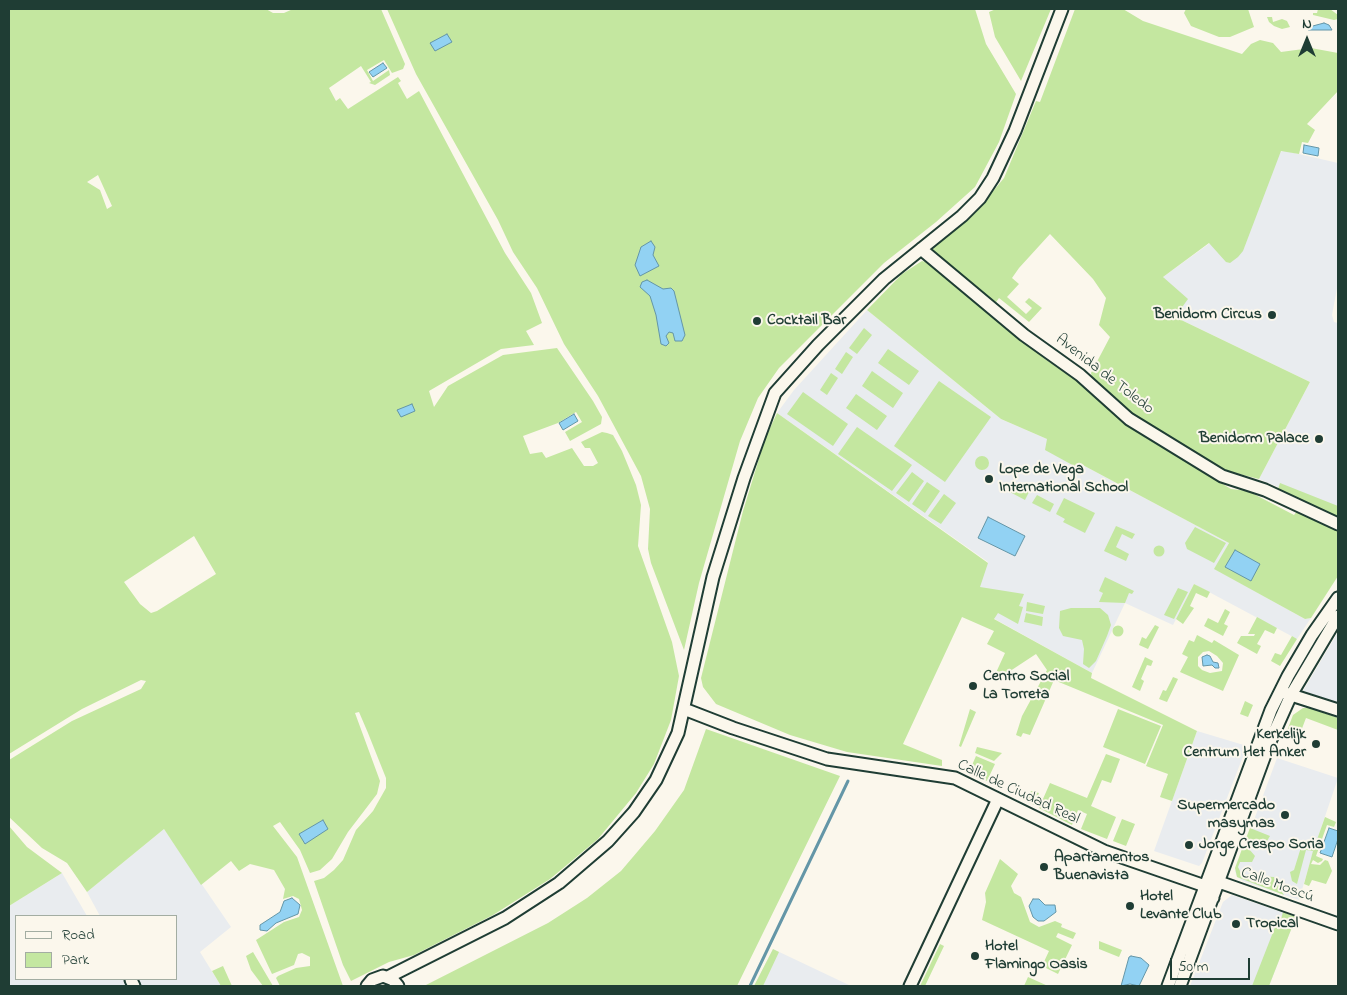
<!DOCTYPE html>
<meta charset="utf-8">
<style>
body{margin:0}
#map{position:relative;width:1347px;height:995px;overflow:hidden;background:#fbf7ec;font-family:"Indie Flower",sans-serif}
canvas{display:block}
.frame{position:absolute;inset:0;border:10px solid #1f3d34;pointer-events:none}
.legend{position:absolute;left:15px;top:915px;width:162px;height:65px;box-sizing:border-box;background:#fbf7ec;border:1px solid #a3ada2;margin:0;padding:6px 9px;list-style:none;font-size:15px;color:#1f3d34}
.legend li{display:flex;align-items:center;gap:10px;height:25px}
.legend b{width:25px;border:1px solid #a3ada2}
.north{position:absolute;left:1282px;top:15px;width:50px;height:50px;-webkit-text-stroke:4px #fbf7ec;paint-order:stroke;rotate:0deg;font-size:14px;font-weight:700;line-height:20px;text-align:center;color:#1f3d34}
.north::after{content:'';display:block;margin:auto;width:18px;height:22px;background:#1f3d34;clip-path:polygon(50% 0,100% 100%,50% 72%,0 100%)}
.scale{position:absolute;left:1170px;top:958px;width:80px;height:22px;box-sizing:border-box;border:2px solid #1f3d34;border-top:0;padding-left:6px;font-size:15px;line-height:18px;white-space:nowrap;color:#1f3d34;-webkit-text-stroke:4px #fbf7ec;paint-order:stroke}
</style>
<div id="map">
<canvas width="1347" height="995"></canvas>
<div class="frame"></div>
<ul class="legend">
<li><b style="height:6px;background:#fbf7ec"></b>Road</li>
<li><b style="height:14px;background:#c4e7a0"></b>Park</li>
</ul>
<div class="north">N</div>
<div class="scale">50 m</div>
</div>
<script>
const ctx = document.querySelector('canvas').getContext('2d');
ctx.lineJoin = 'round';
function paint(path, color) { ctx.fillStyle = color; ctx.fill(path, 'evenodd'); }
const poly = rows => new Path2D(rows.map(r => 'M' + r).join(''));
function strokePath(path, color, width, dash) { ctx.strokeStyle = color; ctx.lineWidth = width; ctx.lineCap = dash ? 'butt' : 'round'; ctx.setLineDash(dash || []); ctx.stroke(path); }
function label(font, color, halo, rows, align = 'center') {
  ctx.font = font + ' "Indie Flower",sans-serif'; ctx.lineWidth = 4; ctx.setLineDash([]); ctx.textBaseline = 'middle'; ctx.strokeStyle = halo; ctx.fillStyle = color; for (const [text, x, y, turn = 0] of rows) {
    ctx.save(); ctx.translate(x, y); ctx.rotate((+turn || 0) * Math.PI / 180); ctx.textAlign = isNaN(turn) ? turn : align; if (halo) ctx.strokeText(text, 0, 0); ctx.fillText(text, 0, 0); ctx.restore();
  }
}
paint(poly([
 [1286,151,1338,163,1338,283,1332,315,1334,322,1338,323,1338,512,1259,479,1310,382,1175,317,1176,314,1163,277,1210,243,1219,252,1264,153],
 [867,310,1001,419,1047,439,1047,446,1229,543,1215,569,1305,619,1311,618,1297,639,1194,584,1173,625,1125,603,1092,673,975,608,982,574,988,562,777,413,794,390],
 [1338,632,1338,703,1303,691],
 [1197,731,1247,746,1202,863,1199,866,1154,851],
 [1277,758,1338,778,1314,849,1299,900,1243,881,1237,877,1235,871],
 [164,829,231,927,200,952,221,986,140,986,135,979,176,979,176,916,100,916,87,892],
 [62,873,87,916,16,916,16,979,123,979,127,986,9,986,9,906],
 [1232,895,1296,917,1269,986,1190,986,1223,902],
 [773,949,851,986,754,986]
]), '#e9ecef');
paint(poly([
 [9,9,266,9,273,13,284,13,293,9,381,9,405,64,403,69,392,73,384,60,367,70,373,81,389,70,390,75,375,85,369,83,371,82,361,66,329,88,336,101,340,98,348,109,398,77,401,81,398,83,407,99,419,91,505,253,531,293,542,323,526,331,534,345,501,349,429,391,434,407,448,386,503,355,557,348,593,401,602,417,601,424,570,441,565,432,582,422,576,412,558,423,523,436,530,454,542,452,546,458,572,448,584,466,593,466,598,463,590,448,585,448,581,442,602,432,607,433,613,435,622,451,636,485,641,505,638,546,672,642,679,676,671,720,654,764,636,793,598,839,550,879,493,915,414,955,389,962,351,981,343,965,314,881,324,878,334,870,343,860,356,830,373,811,386,788,386,778,368,733,359,712,355,713,380,781,377,794,348,832,332,859,320,870,310,873,300,850,280,822,273,826,297,857,343,986,280,986,276,978,278,976,296,968,310,966,310,957,302,953,298,954,294,965,272,974,256,940,284,922,299,917,302,910,299,899,293,896,283,899,285,889,274,870,250,864,239,871,231,861,201,885,164,829,87,892,67,863,42,848,9,817,9,760,72,721,141,689,146,681,141,680,82,709,9,754],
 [98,175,112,206,107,209,100,190,87,182],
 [194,536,216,574,157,611,151,613,140,604,124,582],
 [387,9,975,9,986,44,1016,94,999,142,975,187,936,222,884,263,779,368,758,398,740,441,699,583,684,650,651,563,648,549,650,509,641,476,598,396,564,344,537,288,513,252,498,220,416,74],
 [996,9,1051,9,1021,81,995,37,989,12],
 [1075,9,1123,9,1143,21,1242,54,1251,44,1260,40,1273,43,1281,52,1311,48,1338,53,1338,91,1307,124,1315,130,1308,143,1302,142,1299,154,1281,151,1243,251,1238,257,1230,263,1226,262,1209,243,1163,277,1188,299,1175,317,1310,382,1259,479,1223,470,1141,422,1092,378,1091,373,1110,337,1099,325,1106,298,1093,279,1050,234,1019,268,1012,278,1019,284,1007,297,1026,314,1032,308,1025,302,1029,298,1042,308,1029,322,999,298,994,305,934,254,933,249,935,245,975,213,1004,178,1036,101,1040,102],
 [1186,9,1248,9,1254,27,1230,37,1219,37,1191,26,1184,13],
 [1318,9,1330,9,1338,15,1338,19,1334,20,1313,15,1313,13,1317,13],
 [1267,17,1272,17,1273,22,1282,19,1287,21,1290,27,1282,29,1274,26,1269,22],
 [922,261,932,264,1045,359,1087,388,1138,433,1231,489,1248,491,1294,515,1298,510,1338,531,1338,576,1311,618,1305,619,1214,569,1229,543,1079,463,1076,467,1045,450,1047,439,1001,419,867,310,902,274],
 [864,328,872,335,857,354,849,348],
 [888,349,919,371,909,385,878,363],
 [846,352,853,357,842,374,835,369],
 [872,371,903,393,893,408,862,386],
 [831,373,838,378,827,395,820,390],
 [939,381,991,417,945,482,894,446],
 [803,392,848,424,833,446,787,414],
 [856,394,887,416,877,430,846,408],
 [777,413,988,563,980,587,1024,594,1019,606,1023,607,1018,624,998,613,994,619,1092,673,1091,678,1197,731,1172,801,1160,797,1168,774,1146,766,1163,725,1054,680,1030,735,1023,733,1021,737,1016,735,1022,716,1047,670,1036,654,998,679,994,677,1005,653,987,644,994,631,962,617,903,744,942,760,942,766,847,752,790,735,716,704,703,687,701,678,743,511,765,439],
 [857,427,912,465,892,491,838,454],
 '975 463a7 7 0 1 1 14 0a7 7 0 1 1-14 0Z',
 [912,472,924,481,909,502,896,493],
 [927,482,940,491,925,513,912,504],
 [1012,483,1029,492,1025,500,1008,491],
 [1280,483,1338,506,1338,519,1278,489],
 [944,494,956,503,941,524,928,516],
 [1037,495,1054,504,1050,512,1032,503],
 [1064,498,1095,513,1085,533,1063,522,1065,519,1056,514],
 [1116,526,1135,534,1132,539,1122,534,1116,547,1129,554,1126,561,1104,551],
 [1195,527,1226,543,1214,563,1187,549,1185,543],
 '1153.5 551a5.5 5.5 0 1 1 11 0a5.5 5.5 0 1 1-11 0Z',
 [1105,577,1134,591,1132,594,1129,593,1125,603,1099,602,1103,593,1099,591],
 [1194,584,1210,592,1207,598,1196,593,1190,606,1194,608,1183,624,1176,619],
 [1178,588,1188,592,1174,619,1164,615],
 [1027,602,1045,606,1043,614,1026,611],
 [1071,608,1100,608,1108,615,1111,625,1107,636,1096,661,1089,668,1083,664,1084,649,1082,640,1063,636,1059,628,1060,611],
 [1225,609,1230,612,1224,624,1228,626,1223,636,1204,626,1208,618,1218,623],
 [1026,613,1043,617,1042,626,1024,622],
 [1257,617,1277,628,1274,634,1265,630,1257,644,1261,646,1257,654,1237,643,1241,636,1254,636,1255,634,1248,634],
 [1155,625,1159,627,1148,649,1139,645,1142,637,1146,639],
 '1112.5 631a5.5 5.5 0 1 1 11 0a5.5 5.5 0 1 1-11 0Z',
 [1197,635,1212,643,1214,640,1239,655,1223,691,1180,672,1188,657,1182,654,1189,640,1194,642],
 [1209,651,1217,656,1223,663,1222,671,1210,673,1202,670,1198,666,1198,657,1203,652],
 [1292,636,1297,639,1280,666,1271,661,1275,653,1281,655],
 [1145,657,1153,661,1151,666,1147,665,1141,679,1144,681,1140,691,1132,687],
 [1173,677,1178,679,1167,702,1159,699,1163,690,1166,691],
 [1245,701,1253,705,1248,717,1240,714],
 [1303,708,1310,708,1338,718,1338,730,1306,718,1301,731,1297,730,1294,733,1287,731,1293,715],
 [970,709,976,712,961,747,959,746],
 [1118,709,1161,726,1145,764,1103,747],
 [706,729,840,776,737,986,424,986,548,923,587,898,621,871,655,831,684,790],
 [977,747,1002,753,994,761,975,753],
 [1106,754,1120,759,1111,783,1102,780,1091,806,1116,817,1107,839,1081,829,1087,814,1078,810,1072,825,1039,808,1050,783,1087,798],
 [976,756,995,764,987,781,969,772],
 [1031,791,1039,793,1034,805,1027,801],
 [1325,817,1336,822,1334,827,1327,825,1316,856,1323,859,1322,861,1318,863,1313,860,1311,864,1320,865,1325,860,1328,861,1332,871,1326,884,1312,880,1309,886,1304,884,1313,851,1306,850,1297,884,1292,881,1290,872,1294,870,1302,844,1314,848],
 [1122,819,1135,824,1126,846,1113,841],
 [9,826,27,847,62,873,9,906],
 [1250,828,1270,836,1264,846,1250,846,1245,841],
 [1242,849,1249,849,1255,856,1252,862,1240,862,1238,867,1241,873,1245,876,1252,873,1258,876,1274,877,1284,895,1237,877,1235,868],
 [1000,859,1018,874,1011,886,1014,893,1021,897,1030,922,1039,927,1055,921,1062,924,1061,927,1076,933,1073,939,1058,933,1056,937,1072,945,1058,974,1042,966,1049,951,982,920,986,902,985,893],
 [1283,912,1296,917,1269,986,1252,986,1277,922,1280,923],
 [1099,941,1122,950,1119,957,1099,949],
 [940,944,944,946,925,986,920,986],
 [773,949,779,952,763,986,754,986],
 [253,952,273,986,263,986,251,970,246,956],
 [223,966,232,986,221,986,212,971],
 [1028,977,1048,986,1024,986]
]), '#c4e7a0');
const water = poly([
 [1324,23,1329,25,1332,30,1308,30,1309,27,1324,23],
 [447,34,452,42,435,51,430,43,447,34],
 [383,63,387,68,373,77,369,72,383,63],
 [1304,145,1319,148,1318,156,1303,153,1304,145],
 [651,241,655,247,653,255,659,266,640,276,635,265,641,247,651,241],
 [647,280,663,289,671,288,674,291,685,335,682,341,675,341,673,333,669,332,666,336,669,343,666,346,661,344,656,315,650,296,640,287,642,282,647,280],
 [412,404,415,411,401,417,397,410,412,404],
 [574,414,578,421,563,430,559,423,574,414],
 [988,517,1025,536,1015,556,978,538,988,517],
 [1235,550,1260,564,1251,581,1225,567,1235,550],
 [1207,655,1210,656,1213,662,1218,663,1219,668,1215,668,1212,665,1203,666,1202,657,1207,655],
 [323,820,328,829,305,844,299,834,323,820],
 [1329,828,1338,831,1338,839,1332,857,1320,853,1329,828],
 [292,898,300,905,298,914,276,923,267,931,260,930,260,925,280,912,284,901,292,898],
 [1033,899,1039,899,1045,905,1055,905,1056,912,1044,921,1038,921,1033,917,1029,906,1033,899],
 [1131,956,1141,958,1149,965,1139,986,1130,984,1121,986,1129,957,1131,956]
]);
paint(water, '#92d2f3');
strokePath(water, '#6496a7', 1);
strokePath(poly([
 [750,986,848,781]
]), '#6496a7', 3);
const minor = poly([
 [921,249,1024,335,1080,375,1129,419,1222,476,1265,490,1338,524],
 [1285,693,1338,710],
 [684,709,733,728,827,759,955,778,1104,851,1205,886,1213,898],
 [1214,884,1219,882,1338,924],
 [388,977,505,918,559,883,608,841,634,812,656,780,678,733,713,577,744,478,775,393,818,345,884,279,962,216,980,198,993,178,1015,131,1062,9],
 [131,980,134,986],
 [367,986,372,980,383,976,393,980,398,986],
 [910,986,998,799],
 [1168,986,1271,710,1288,676,1312,635,1338,598],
 [1180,986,1269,744,1291,695,1338,616]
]);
strokePath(minor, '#1f3d34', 15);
strokePath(minor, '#fbf7ec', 11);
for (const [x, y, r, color] of [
 [1272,315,5,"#1f3d34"],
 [757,321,5,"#1f3d34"],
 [1319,439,5,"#1f3d34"],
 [989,479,5,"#1f3d34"],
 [973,686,5,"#1f3d34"],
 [1316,744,5,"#1f3d34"],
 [1285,815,5,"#1f3d34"],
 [1189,845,5,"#1f3d34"],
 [1044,867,5,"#1f3d34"],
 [1130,906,5,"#1f3d34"],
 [1236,924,5,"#1f3d34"],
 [975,956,5,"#1f3d34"]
]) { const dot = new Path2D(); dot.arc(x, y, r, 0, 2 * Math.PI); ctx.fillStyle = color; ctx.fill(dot); strokePath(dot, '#fbf7ec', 2); }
label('bold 16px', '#1f3d34', '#fbf7ec', [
 ["Benidorm Circus",1262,315,"right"],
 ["Cocktail Bar",767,321],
 ["Benidorm Palace",1309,439,"right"],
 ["Lope de Vega",999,470],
 ["International School",999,488],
 ["Centro Social",983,677],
 ["La Torreta",983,695],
 ["Kerkelijk",1306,735,"right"],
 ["Centrum Het Anker",1306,753,"right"],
 ["Supermercado",1275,806,"right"],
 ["masymas",1275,824,"right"],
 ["Jorge Crespo Soria",1199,845],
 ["Apartamentos",1054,858],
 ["Buenavista",1054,876],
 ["Hotel",1140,897],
 ["Levante Club",1140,915],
 ["Tropical",1246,924],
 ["Hotel",985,947],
 ["Flamingo Oasis",985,965]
], 'left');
label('16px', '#1f3d34', '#fbf7ec', [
 ["Avenida de Toledo",1104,375,38],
 ["Calle de Ciudad Real",1018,793,25],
 ["Calle Moscú",1277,886,20]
]);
</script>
